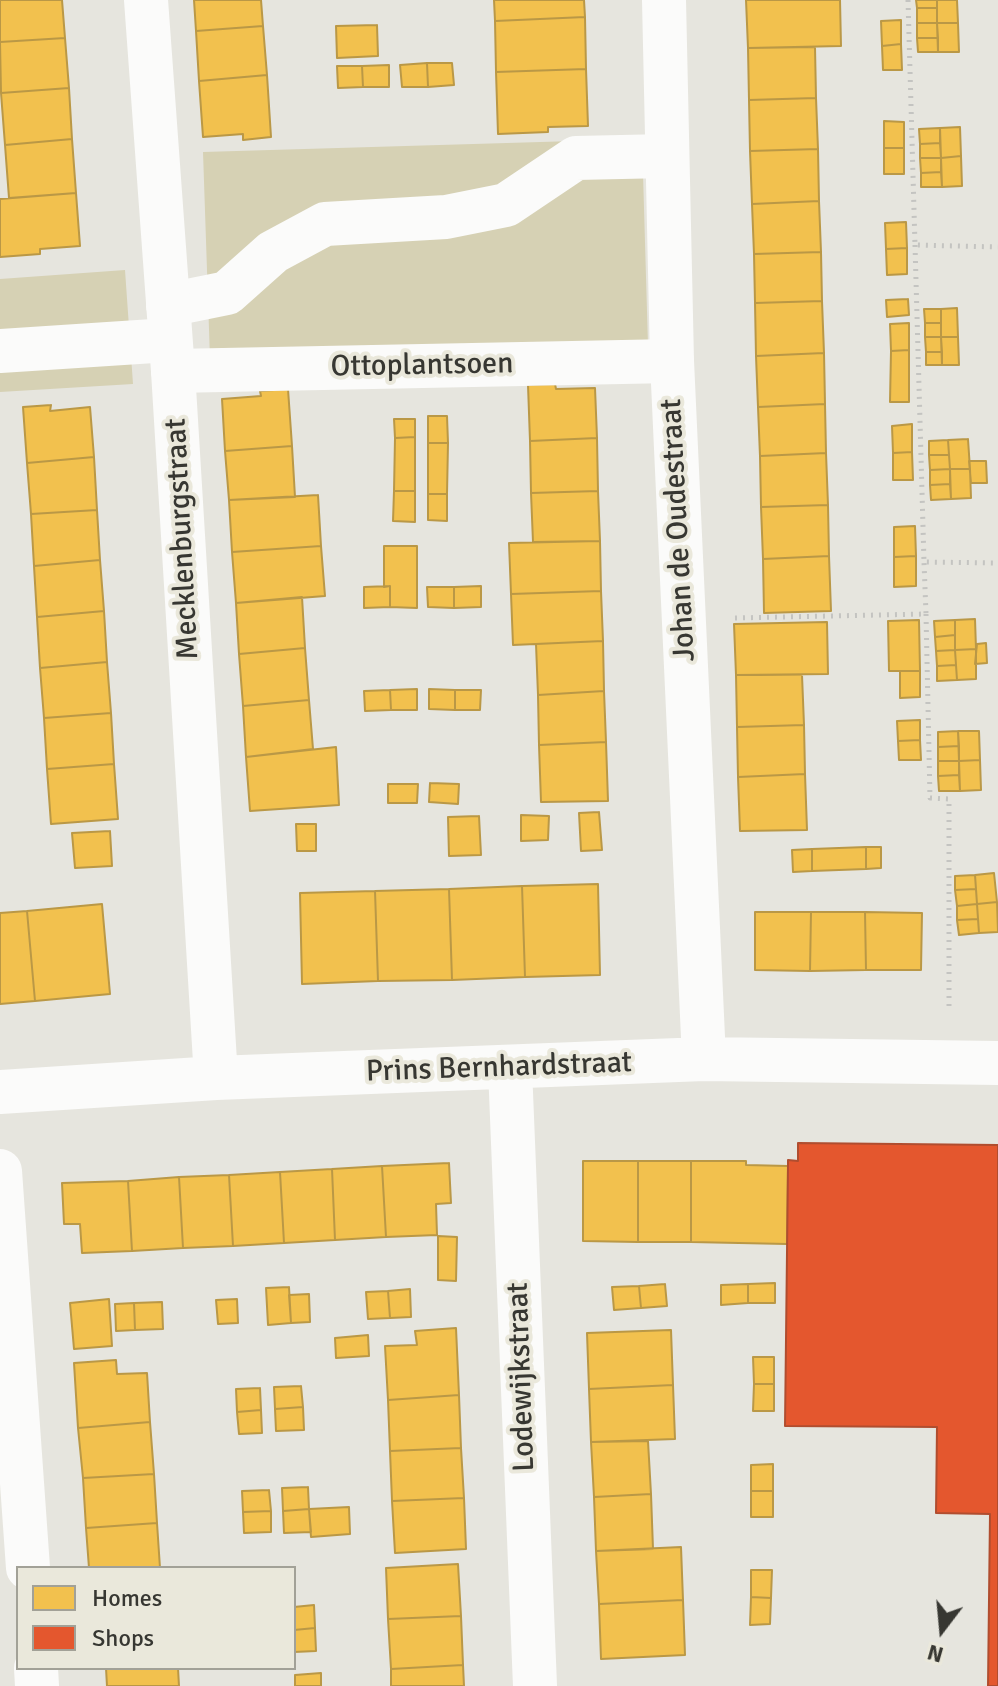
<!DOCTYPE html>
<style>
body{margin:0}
#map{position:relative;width:998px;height:1686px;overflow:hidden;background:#e6e5de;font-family:Signika,sans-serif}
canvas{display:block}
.legend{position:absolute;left:16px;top:1566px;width:280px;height:104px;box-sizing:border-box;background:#eae8db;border:2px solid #a2a197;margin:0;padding:10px 14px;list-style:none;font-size:24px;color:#373732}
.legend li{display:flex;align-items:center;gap:16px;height:40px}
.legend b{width:40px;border:2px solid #a2a197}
.north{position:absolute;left:902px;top:1590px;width:80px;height:80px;-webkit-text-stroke:6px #eae8db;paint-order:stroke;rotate:196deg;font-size:22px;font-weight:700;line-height:32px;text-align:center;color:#373732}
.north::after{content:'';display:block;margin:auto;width:28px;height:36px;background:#373732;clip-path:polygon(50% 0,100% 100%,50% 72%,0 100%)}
</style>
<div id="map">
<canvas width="998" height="1686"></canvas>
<ul class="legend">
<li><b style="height:22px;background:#f2c14e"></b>Homes</li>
<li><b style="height:22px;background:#e4572e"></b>Shops</li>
</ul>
<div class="north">N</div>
</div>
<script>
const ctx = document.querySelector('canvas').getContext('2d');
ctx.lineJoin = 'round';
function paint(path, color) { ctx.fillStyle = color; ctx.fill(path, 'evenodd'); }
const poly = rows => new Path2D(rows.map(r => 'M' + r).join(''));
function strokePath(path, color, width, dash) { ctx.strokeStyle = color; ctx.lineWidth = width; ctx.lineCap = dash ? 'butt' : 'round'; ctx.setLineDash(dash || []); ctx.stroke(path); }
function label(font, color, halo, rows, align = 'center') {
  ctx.font = font + ' Signika,sans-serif'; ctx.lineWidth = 8; ctx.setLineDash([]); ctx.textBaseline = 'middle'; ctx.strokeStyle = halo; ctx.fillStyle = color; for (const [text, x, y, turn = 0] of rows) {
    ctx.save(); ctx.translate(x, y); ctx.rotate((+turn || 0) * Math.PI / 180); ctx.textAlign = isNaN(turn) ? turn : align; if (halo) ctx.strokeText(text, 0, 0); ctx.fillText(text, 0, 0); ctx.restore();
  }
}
paint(poly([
 [642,139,648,346,210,359,203,152],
 [125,270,133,384,0,392,0,279]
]), '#d6d1b4');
const homes = poly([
 [0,0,62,0,65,38,0,42,0,0],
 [194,0,261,0,263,26,196,31,194,0],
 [494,0,584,0,585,17,495,21,494,0],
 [746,0,840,0,841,46,748,48,746,0],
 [916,0,937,0,937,8,917,8,916,0],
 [937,0,957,0,958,23,937,23,937,0],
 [917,8,937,8,937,23,917,23,917,8],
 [585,17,586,69,496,72,495,21,585,17],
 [901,20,901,44,882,46,881,21,901,20],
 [917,23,937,23,938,38,917,38,917,23],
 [937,23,958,23,959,52,938,52,937,23],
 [377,25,378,56,337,58,336,26,377,25],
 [263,26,267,75,199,81,196,31,263,26],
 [65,38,69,88,1,93,0,42,65,38],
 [917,38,938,38,938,52,918,52,917,38],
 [901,44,902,70,883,70,882,46,901,44],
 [815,47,816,98,749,100,748,48,815,47],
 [427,63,452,63,454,85,428,87,427,63],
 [427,63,428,87,402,87,400,65,427,63],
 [389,65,389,87,363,87,362,66,389,65],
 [337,66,362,66,363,87,338,88,337,66],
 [586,69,588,126,548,127,548,132,498,134,496,72,586,69],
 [267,75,271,137,243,140,243,134,203,137,199,81,267,75],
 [69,88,72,139,5,145,1,93,69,88],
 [816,98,818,149,750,151,749,100,816,98],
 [884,121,904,122,904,148,884,148,884,121],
 [960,127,961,156,941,158,940,128,960,127],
 [940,128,940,143,920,144,919,129,940,128],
 [72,139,76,193,9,198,5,145,72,139],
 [940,143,941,158,920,158,920,144,940,143],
 [884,148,904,148,904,174,884,174,884,148],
 [818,149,819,201,752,204,750,151,818,149],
 [961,156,962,186,942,187,941,158,961,156],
 [920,158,941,158,941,172,921,173,920,158],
 [941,172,942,187,921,187,921,173,941,172],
 [76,193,80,246,40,249,40,254,0,257,0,199,76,193],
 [819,201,821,252,754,254,752,204,819,201],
 [906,222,907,248,886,249,885,223,906,222],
 [907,248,907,274,887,275,886,249,907,248],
 [821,252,822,301,755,303,754,254,821,252],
 [908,299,909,315,887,317,886,300,908,299],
 [822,301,824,353,756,356,755,303,822,301],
 [957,308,958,337,941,337,941,309,957,308],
 [924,309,941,309,941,323,925,323,924,309],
 [909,323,909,350,891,351,890,324,909,323],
 [925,323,941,323,941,337,925,337,925,323],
 [925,337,941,337,942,352,926,352,925,337],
 [941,337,958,337,959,365,942,365,941,337],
 [909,350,909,402,890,402,891,351,909,350],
 [926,352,942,352,942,365,926,365,926,352],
 [824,353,825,404,758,407,756,356,824,353],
 [555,384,556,389,595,388,597,438,530,441,528,385,555,384],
 [288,389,292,446,225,451,222,399,261,396,260,391,288,389],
 [825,404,826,453,760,456,758,407,825,404],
 [51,405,50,411,90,407,94,457,27,463,23,407,51,405],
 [428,416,447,416,448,443,428,443,428,416],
 [394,419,415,419,415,437,395,438,394,419],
 [912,424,912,452,893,453,892,426,912,424],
 [415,437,415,491,394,491,395,438,415,437],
 [597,438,598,491,531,493,530,441,597,438],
 [968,439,970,469,950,469,948,440,968,439],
 [948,440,949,455,929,455,929,441,948,440],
 [428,443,448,443,447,494,428,494,428,443],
 [292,446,295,497,229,500,225,451,292,446],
 [912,452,913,480,893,480,893,453,912,452],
 [826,453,828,505,761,507,760,456,826,453],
 [929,455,949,455,950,469,930,470,929,455],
 [94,457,97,510,31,514,27,463,94,457],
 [969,461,986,461,987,483,971,483,969,461],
 [950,469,950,484,930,485,930,470,950,469],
 [950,469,970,469,971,498,951,499,950,469],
 [950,484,951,499,931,500,930,485,950,484],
 [394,491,415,491,415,522,393,521,394,491],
 [598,491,600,541,533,542,531,493,598,491],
 [428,494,447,494,447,521,428,520,428,494],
 [318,495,321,546,232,552,229,500,318,495],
 [828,505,829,556,763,559,761,507,828,505],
 [97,510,100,560,34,566,31,514,97,510],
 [915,526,916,556,894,557,894,527,915,526],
 [600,541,601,591,511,594,509,543,600,541],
 [321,546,325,596,236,603,232,552,321,546],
 [384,546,417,546,417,608,390,607,390,586,384,587,384,546],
 [829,556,831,611,764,613,763,559,829,556],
 [916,556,916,586,894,587,894,557,916,556],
 [100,560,104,611,37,617,34,566,100,560],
 [390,586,390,607,364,608,364,587,390,586],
 [481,586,481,607,454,608,454,587,481,586],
 [427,587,454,587,454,608,428,607,427,587],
 [601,591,603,641,513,645,511,594,601,591],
 [302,597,305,648,239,654,236,603,302,597],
 [104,611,107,662,40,668,37,617,104,611],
 [975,619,976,649,955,650,955,620,975,619],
 [919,620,920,671,889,671,888,621,919,620],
 [955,620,955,635,935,637,934,621,955,620],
 [827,622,828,674,736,675,734,624,827,622],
 [955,635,955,650,936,651,935,637,955,635],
 [603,641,604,691,538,695,536,644,603,641],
 [986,643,987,663,975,664,977,644,986,643],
 [305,648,309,700,243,706,239,654,305,648],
 [976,649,976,679,957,680,955,650,976,649],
 [955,650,956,665,937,666,936,651,955,650],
 [107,662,111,713,44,718,40,668,107,662],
 [956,665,957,680,937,681,937,666,956,665],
 [900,671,920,671,920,697,900,698,900,671],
 [736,675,802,675,804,725,737,727,736,675],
 [417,689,417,710,391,710,390,690,417,689],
 [429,689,455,690,455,710,429,709,429,689],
 [390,690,391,710,365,711,364,691,390,690],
 [455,690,481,690,480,710,455,710,455,690],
 [604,691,606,742,539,745,538,695,604,691],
 [309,700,313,749,246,757,243,706,309,700],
 [111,713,114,764,47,769,44,718,111,713],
 [920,720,920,740,898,741,897,721,920,720],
 [804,725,805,774,738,777,737,727,804,725],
 [958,731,959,746,938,747,938,732,958,731],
 [958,731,979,731,980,760,959,761,958,731],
 [920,740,921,760,899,760,898,741,920,740],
 [606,742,608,801,541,802,539,745,606,742],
 [959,746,959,761,938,761,938,747,959,746],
 [336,747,339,805,250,811,246,757,336,747],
 [980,760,981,790,960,791,959,761,980,760],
 [938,761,959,761,959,775,938,776,938,761],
 [114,764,118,819,51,824,47,769,114,764],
 [805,774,807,830,740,831,738,777,805,774],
 [959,775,960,791,939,791,938,776,959,775],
 [430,783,459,784,458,804,429,802,430,783],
 [388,784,418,784,417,803,388,803,388,784],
 [599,812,602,850,581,851,579,813,599,812],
 [521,815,549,816,548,840,521,841,521,815],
 [479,816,481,855,449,856,448,817,479,816],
 [296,824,316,824,316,851,297,851,296,824],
 [110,831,112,866,75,868,72,833,110,831],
 [866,847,866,869,812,871,812,849,866,847],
 [866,847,881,847,881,868,866,869,866,847],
 [812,849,812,871,793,872,792,850,812,849],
 [994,873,997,902,977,904,975,875,994,873],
 [975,875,976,889,955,890,955,876,975,875],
 [598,884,600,975,525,977,522,886,598,884],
 [522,886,525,977,452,980,449,889,522,886],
 [449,889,452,980,378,981,375,891,449,889],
 [976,889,977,904,957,906,955,890,976,889],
 [375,891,378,981,302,984,300,893,375,891],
 [997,902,998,932,979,933,977,904,997,902],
 [102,904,110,994,35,1001,27,911,102,904],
 [977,904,978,919,957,920,957,906,977,904],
 [27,911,35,1001,0,1004,0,913,27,911],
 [755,912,811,912,810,971,755,970,755,912],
 [811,912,865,912,866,970,810,971,811,912],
 [865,912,922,913,921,970,866,970,865,912],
 [978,919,979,933,959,935,957,920,978,919],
 [583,1161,638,1161,638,1242,583,1241,583,1161],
 [638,1161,691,1161,691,1242,638,1242,638,1161],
 [691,1161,746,1161,746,1165,788,1166,787,1244,691,1242,691,1161],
 [449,1163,451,1203,436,1204,437,1235,386,1237,382,1166,449,1163],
 [382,1166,386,1237,335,1240,332,1169,382,1166],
 [332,1169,335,1240,284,1243,280,1172,332,1169],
 [280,1172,284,1243,233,1246,229,1175,280,1172],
 [229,1175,233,1246,183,1248,179,1177,229,1175],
 [179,1177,183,1248,132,1251,128,1181,179,1177],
 [128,1181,132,1251,82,1253,80,1224,64,1224,62,1183,128,1181],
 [438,1236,457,1237,456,1281,438,1280,438,1236],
 [775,1283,775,1303,748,1303,748,1284,775,1283],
 [665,1284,667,1306,641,1308,639,1286,665,1284],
 [748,1284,748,1303,721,1305,721,1285,748,1284],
 [639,1286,641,1308,614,1310,612,1287,639,1286],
 [289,1287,291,1323,268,1325,266,1288,289,1287],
 [410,1289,411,1317,390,1318,388,1291,410,1289],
 [388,1291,390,1318,368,1319,366,1292,388,1291],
 [309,1294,310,1322,291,1323,289,1295,309,1294],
 [109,1299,112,1346,74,1349,70,1303,109,1299],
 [237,1299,238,1323,218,1324,216,1300,237,1299],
 [162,1302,163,1329,135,1330,134,1303,162,1302],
 [134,1303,135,1330,116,1331,115,1304,134,1303],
 [456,1328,459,1395,388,1400,385,1346,417,1345,415,1331,456,1328],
 [671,1330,673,1385,589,1389,587,1333,671,1330],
 [368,1335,369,1356,336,1358,335,1338,368,1335],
 [753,1357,774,1357,774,1384,754,1384,753,1357],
 [116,1360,117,1374,147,1373,150,1422,78,1428,74,1363,116,1360],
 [754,1384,774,1384,774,1411,753,1411,754,1384],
 [673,1385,675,1439,591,1442,589,1389,673,1385],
 [301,1386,303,1407,275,1409,274,1387,301,1386],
 [260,1388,261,1410,237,1412,236,1389,260,1388],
 [459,1395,461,1448,390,1451,388,1400,459,1395],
 [303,1407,304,1430,276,1431,275,1409,303,1407],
 [261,1410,262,1433,239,1434,237,1412,261,1410],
 [150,1422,154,1474,83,1478,78,1428,150,1422],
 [648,1441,651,1494,594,1497,591,1442,648,1441],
 [461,1448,464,1498,392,1501,390,1451,461,1448],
 [773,1464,773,1491,751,1491,751,1465,773,1464],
 [154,1474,157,1523,86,1528,83,1478,154,1474],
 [308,1487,309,1509,283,1511,282,1488,308,1487],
 [269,1490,271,1511,243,1512,242,1491,269,1490],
 [751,1491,773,1491,773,1517,751,1517,751,1491],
 [651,1494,653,1549,596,1551,594,1497,651,1494],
 [464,1498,466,1549,395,1553,392,1501,464,1498],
 [349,1507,350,1534,311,1537,309,1509,349,1507],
 [309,1509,311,1532,284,1533,283,1511,309,1509],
 [271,1511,271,1532,244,1533,243,1512,271,1511],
 [157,1523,160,1568,89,1568,86,1528,157,1523],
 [681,1547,683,1600,599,1604,596,1551,681,1547],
 [458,1564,461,1616,388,1619,386,1568,458,1564],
 [751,1570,772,1570,771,1598,751,1597,751,1570],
 [751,1597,771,1598,770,1624,750,1625,751,1597],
 [683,1600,685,1655,601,1659,599,1604,683,1600],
 [314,1605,315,1628,294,1630,294,1607,314,1605],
 [461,1616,463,1665,391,1669,388,1619,461,1616],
 [315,1628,316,1651,294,1652,294,1630,315,1628],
 [463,1665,464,1686,391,1686,391,1669,463,1665],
 [106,1668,178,1668,179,1686,107,1686,106,1668],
 [321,1673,321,1686,295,1686,295,1675,321,1673]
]);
paint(homes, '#f2c14e');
strokePath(homes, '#ba9846', 2);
const shops = poly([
 [798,1143,998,1145,998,1686,988,1686,990,1514,936,1513,937,1427,785,1426,788,1166,788,1160,798,1161,798,1143]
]);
paint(shops, '#e4572e');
strokePath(shops, '#b04d2f', 2);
strokePath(poly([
 [908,0,915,245,998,247],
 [915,245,924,562,998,563],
 [926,614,930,798,949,799,949,1012],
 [735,618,926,614,924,562]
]), '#c4c4c1', 5, [2, 6]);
strokePath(poly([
 [168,305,227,293,273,252,325,224,446,217,506,205,576,158,667,156],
 [0,351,169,340],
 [173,371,672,361]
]), '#fbfbfa', 44);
strokePath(poly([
 [146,0,173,371,216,1078],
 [664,0,672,361,704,1059],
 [510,1068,535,1686],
 [0,1092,216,1078,704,1059,998,1063],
 [0,1171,28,1568],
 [36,1668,37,1686]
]), '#fbfbfa', 44);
label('30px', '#373732', '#eae8db', [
 ["Ottoplantsoen",422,366,-1],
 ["Johan de Oudestraat",679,530,-93],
 ["Mecklenburgstraat",183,539,-93],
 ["Prins Bernhardstraat",499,1068,-2],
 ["Lodewijkstraat",522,1377,-92]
]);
</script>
